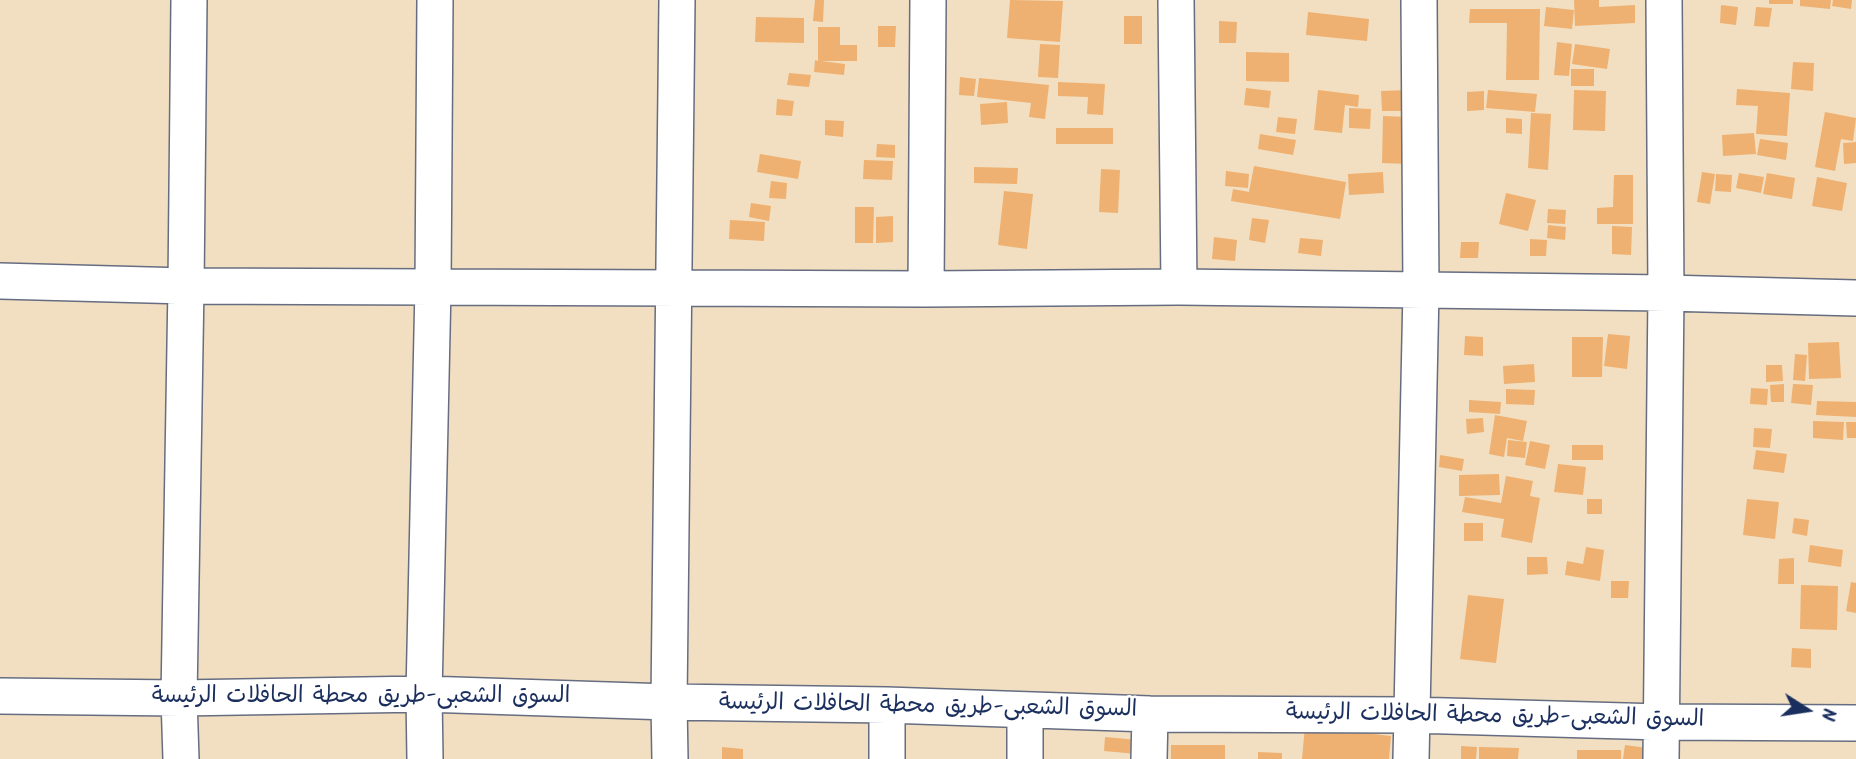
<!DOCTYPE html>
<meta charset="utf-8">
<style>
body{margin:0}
#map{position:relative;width:1856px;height:759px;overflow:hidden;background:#f2dfc1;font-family:Kalam,sans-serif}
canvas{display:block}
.north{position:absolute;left:1772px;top:675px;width:70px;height:70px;-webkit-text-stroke:5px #fff;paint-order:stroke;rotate:102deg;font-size:19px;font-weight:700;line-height:28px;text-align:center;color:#1b2f5e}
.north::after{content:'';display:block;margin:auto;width:24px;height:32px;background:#1b2f5e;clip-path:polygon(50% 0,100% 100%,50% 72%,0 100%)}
</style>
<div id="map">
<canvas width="1856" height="759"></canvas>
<div class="north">N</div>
</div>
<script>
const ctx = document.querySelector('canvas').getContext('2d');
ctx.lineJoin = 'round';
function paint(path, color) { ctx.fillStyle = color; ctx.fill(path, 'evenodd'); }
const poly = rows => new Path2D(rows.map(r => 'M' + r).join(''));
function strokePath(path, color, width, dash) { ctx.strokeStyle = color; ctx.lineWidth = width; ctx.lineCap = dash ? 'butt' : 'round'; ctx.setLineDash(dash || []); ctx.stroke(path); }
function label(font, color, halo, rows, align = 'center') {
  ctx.font = font + ' Kalam,"Playpen Sans Arabic",sans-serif'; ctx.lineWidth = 5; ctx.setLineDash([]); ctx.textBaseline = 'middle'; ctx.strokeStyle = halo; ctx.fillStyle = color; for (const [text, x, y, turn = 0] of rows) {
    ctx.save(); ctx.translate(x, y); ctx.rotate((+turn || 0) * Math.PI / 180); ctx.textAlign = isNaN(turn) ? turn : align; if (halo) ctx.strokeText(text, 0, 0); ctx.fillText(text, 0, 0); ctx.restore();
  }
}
paint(poly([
 [815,0,824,0,823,22,813,21],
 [1010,0,1063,1,1060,42,1007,38],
 [1574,0,1599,0,1599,7,1635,5,1635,23,1575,26],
 [1769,0,1793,0,1793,4,1769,4],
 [1800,0,1831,0,1830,9,1800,6],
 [1833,0,1852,0,1851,9,1832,6],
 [1721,5,1738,7,1736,25,1720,23],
 [1546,7,1574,10,1572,29,1544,26],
 [1756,7,1772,8,1769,27,1754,26],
 [1470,9,1540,9,1539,80,1506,80,1507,23,1469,23],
 [1308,12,1369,19,1367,41,1306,35],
 [1124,16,1142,16,1142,44,1124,44],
 [756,17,804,18,804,43,755,42],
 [1219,21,1237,22,1236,43,1219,43],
 [878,26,896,26,895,47,878,47],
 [818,27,840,27,840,45,857,45,857,61,821,61,845,64,844,75,814,72,815,60,818,61],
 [1557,42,1572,44,1569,76,1554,75],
 [1040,44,1060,45,1058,78,1038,77],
 [1575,44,1610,49,1607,69,1572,64],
 [1246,52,1289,53,1289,82,1246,81],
 [1793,62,1814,63,1813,91,1791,89],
 [1571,69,1594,69,1594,86,1571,86],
 [789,73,811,75,809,87,787,85],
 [960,77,976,79,974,96,959,95],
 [979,78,1049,85,1045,119,1029,117,1031,103,977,97],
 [1058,82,1105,84,1103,115,1087,114,1088,97,1058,96],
 [1246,88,1271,91,1269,108,1244,105],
 [1737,89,1790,93,1787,136,1756,134,1758,106,1736,105],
 [1318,90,1359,95,1358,107,1345,105,1342,133,1314,130],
 [1408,90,1409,111,1382,111,1381,91],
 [1488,90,1537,94,1535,112,1486,108],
 [1574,90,1606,91,1605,131,1573,130],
 [1484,91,1484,110,1467,111,1467,92],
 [777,99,794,101,792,116,776,115],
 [1007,102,1008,123,981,125,980,104],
 [1349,108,1371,109,1370,129,1349,128],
 [1825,112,1856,118,1853,141,1841,139,1835,171,1815,167],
 [1531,113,1551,114,1548,170,1528,168],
 [1383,116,1409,117,1408,164,1382,163],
 [1278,117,1297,119,1295,134,1276,132],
 [1506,118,1522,119,1522,134,1506,133],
 [825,120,844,121,843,137,825,135],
 [1056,128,1113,128,1113,144,1056,144],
 [1754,133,1756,154,1723,156,1722,135],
 [1260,134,1296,140,1293,155,1258,149],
 [1760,139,1788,143,1786,160,1757,155],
 [1856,142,1856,163,1844,164,1843,143],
 [877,144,895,145,895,158,876,157],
 [760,154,801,161,798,179,757,172],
 [864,160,893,161,892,180,863,179],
 [1254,166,1346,182,1340,219,1231,201,1233,189,1249,192],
 [974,167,1018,168,1017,184,974,183],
 [1101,169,1120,170,1118,213,1099,212],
 [1226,171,1249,174,1248,188,1225,186],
 [1383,172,1384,193,1349,195,1348,174],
 [1702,172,1715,174,1710,204,1697,202],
 [1739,173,1764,177,1761,193,1736,188],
 [1767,173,1795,178,1792,199,1763,194],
 [1716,174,1732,175,1731,192,1715,191],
 [1614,175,1633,175,1633,224,1597,224,1597,208,1613,207],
 [1817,177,1847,183,1842,211,1812,206],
 [771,181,787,183,786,199,769,198],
 [1004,191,1033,194,1027,249,998,245],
 [1506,193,1536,200,1528,231,1499,224],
 [751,203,771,206,769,221,749,217],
 [855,207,874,207,873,243,855,243],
 [1548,209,1566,210,1565,224,1547,223],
 [893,216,893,242,876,243,876,217],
 [1252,218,1269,220,1265,243,1249,240],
 [730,220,765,222,764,241,729,239],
 [1548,225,1566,227,1565,240,1547,238],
 [1612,226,1632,227,1631,255,1612,254],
 [1214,237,1237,240,1235,261,1212,259],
 [1300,238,1323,240,1321,256,1298,253],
 [1530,239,1547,240,1546,256,1530,256],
 [1461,242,1479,242,1478,258,1460,258],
 [1608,334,1630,336,1627,369,1604,366],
 [1465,336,1483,337,1483,356,1464,355],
 [1572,337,1603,337,1602,377,1572,377],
 [1839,342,1841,378,1809,379,1808,343],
 [1795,354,1807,355,1805,381,1793,380],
 [1534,364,1535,382,1504,384,1503,366],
 [1766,365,1782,365,1783,381,1766,382],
 [1784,384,1784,402,1771,402,1770,385],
 [1793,384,1813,385,1811,405,1791,403],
 [1751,388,1768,389,1767,405,1750,404],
 [1506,389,1535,390,1534,405,1506,404],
 [1469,400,1501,402,1500,414,1469,412],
 [1817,401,1856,402,1856,417,1816,415],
 [1495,415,1527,421,1523,441,1507,438,1504,457,1489,454],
 [1483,418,1484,432,1467,434,1466,419],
 [1813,421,1844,422,1843,440,1813,438],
 [1846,422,1856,422,1856,438,1847,438],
 [1754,428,1772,429,1770,448,1753,447],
 [1508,440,1527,442,1525,458,1507,456],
 [1530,441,1550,445,1545,469,1525,465],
 [1572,445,1603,445,1603,460,1572,460],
 [1756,450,1787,454,1784,473,1753,469],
 [1440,455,1464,459,1462,471,1439,467],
 [1558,464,1586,467,1583,495,1554,492],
 [1499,474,1500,495,1459,496,1459,475],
 [1506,476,1533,481,1530,496,1540,498,1532,543,1501,537,1504,519,1462,512,1465,497,1501,503],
 [1587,499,1602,499,1602,514,1587,514],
 [1747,499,1779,502,1775,539,1743,535],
 [1794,518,1809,520,1807,536,1792,533],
 [1464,523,1483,523,1483,541,1464,541],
 [1810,545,1843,550,1841,567,1808,562],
 [1586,547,1604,550,1600,581,1565,575,1567,561,1583,564],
 [1527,557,1547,557,1548,574,1527,575],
 [1794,558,1794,584,1778,584,1779,559],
 [1611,581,1629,581,1628,598,1611,598],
 [1851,582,1856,583,1856,613,1846,611],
 [1801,585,1838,586,1837,630,1800,629],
 [1468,595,1504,599,1496,663,1460,659],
 [1792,648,1811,649,1811,668,1791,667],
 [1305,726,1391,736,1389,759,1302,759],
 [1105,737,1138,740,1137,754,1104,751],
 [1171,745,1225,745,1225,759,1171,759],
 [1625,745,1647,748,1645,759,1623,759],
 [1461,746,1477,747,1476,759,1461,759],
 [722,747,743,749,743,759,722,759],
 [1479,747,1519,748,1518,759,1479,759],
 [1577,750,1621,750,1621,759,1577,759],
 [1258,752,1282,753,1282,759,1258,759]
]), '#eeb171');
const minor = poly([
 [1176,0,1179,287],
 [0,281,186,286,433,287,926,289,1179,287,1666,293,1856,298],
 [926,289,928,0],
 [0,696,179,698,424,694,669,702,887,705,1150,714,1411,715,1661,722,1856,723],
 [887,705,887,759],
 [181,759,179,698,186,286,189,0],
 [425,759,424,694,433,287,435,0],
 [670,759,669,702,677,0],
 [1025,759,1025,711],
 [1149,759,1150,714],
 [1411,759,1421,290,1419,0],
 [1661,759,1666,293,1664,0]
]);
strokePath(minor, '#666d81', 38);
strokePath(minor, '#fff', 35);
label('23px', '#1b2f5e', '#fff', [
 ["السوق الشعبى-طريق محطة الحافلات الرئيسة",361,698],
 ["السوق الشعبى-طريق محطة الحافلات الرئيسة",928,708,1],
 ["السوق الشعبى-طريق محطة الحافلات الرئيسة",1495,718,1]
]);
</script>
